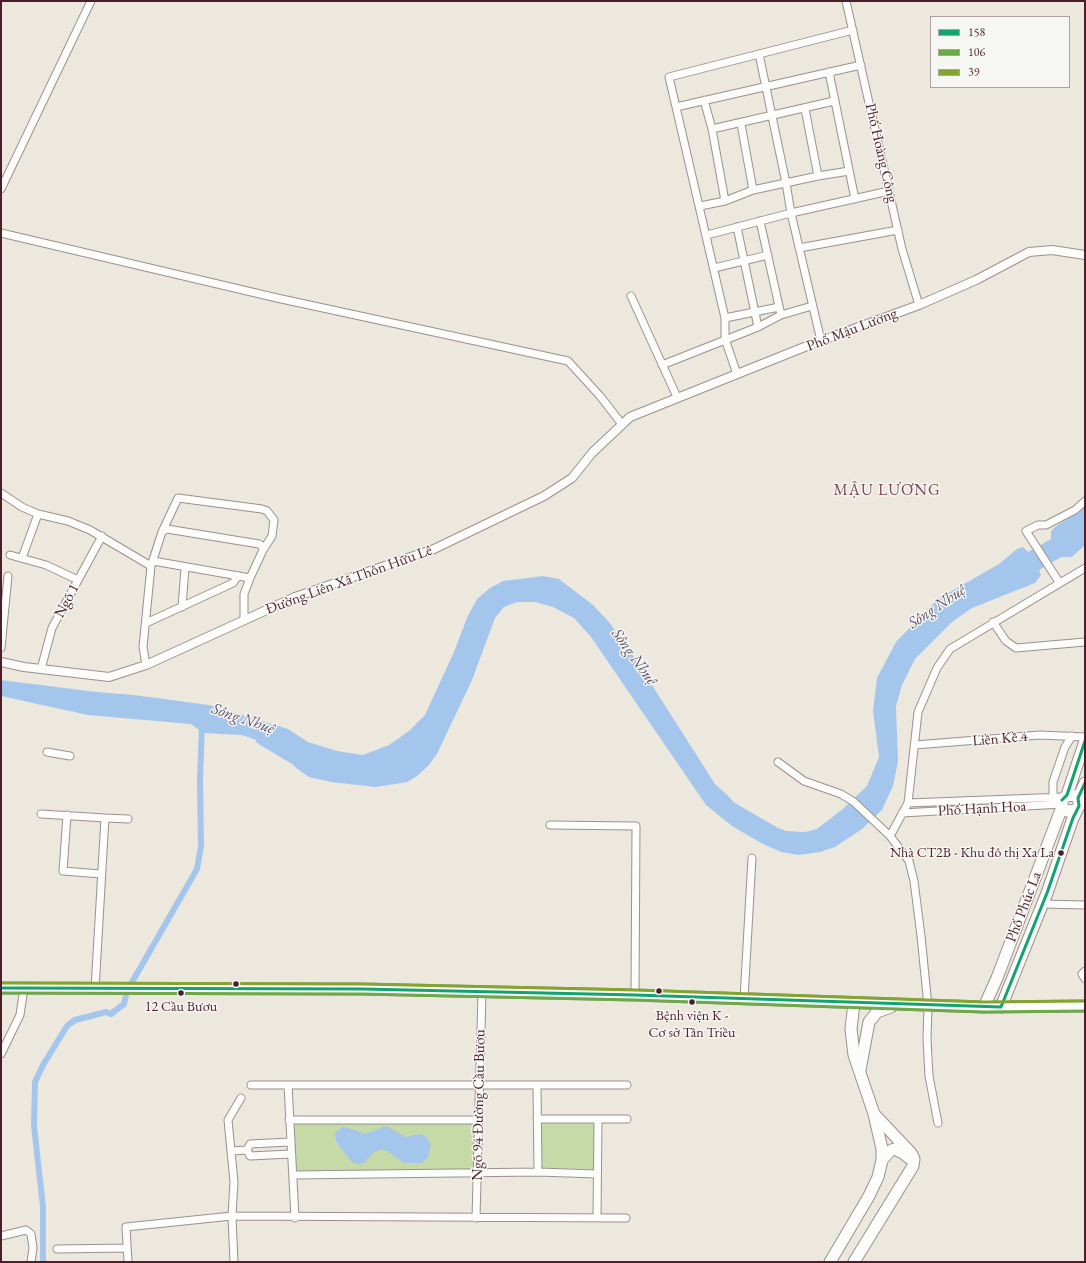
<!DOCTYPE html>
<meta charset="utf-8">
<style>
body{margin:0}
#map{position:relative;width:1086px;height:1263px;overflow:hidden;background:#ede8de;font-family:"EB Garamond",serif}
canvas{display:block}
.frame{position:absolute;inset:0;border:2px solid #4a1f2b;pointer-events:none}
.legend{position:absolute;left:930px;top:16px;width:140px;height:72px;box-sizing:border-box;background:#f6f6f2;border:1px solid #b1a0a2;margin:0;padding:5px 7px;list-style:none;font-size:12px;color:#4a1f2b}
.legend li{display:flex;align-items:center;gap:8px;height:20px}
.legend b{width:20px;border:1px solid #b1a0a2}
</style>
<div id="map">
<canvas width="1086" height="1263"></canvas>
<div class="frame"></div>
<ul class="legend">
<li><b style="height:5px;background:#11a471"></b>158</li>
<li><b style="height:5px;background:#6fa848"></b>106</li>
<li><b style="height:5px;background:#83a42f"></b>39</li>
</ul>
</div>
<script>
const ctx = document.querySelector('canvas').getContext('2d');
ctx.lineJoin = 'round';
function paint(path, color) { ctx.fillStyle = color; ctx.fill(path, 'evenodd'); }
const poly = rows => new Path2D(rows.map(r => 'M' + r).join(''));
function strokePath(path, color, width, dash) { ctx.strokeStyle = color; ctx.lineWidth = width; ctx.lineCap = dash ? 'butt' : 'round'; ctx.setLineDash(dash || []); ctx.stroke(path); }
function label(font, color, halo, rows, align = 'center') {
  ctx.font = font + ' "EB Garamond",serif'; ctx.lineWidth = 3; ctx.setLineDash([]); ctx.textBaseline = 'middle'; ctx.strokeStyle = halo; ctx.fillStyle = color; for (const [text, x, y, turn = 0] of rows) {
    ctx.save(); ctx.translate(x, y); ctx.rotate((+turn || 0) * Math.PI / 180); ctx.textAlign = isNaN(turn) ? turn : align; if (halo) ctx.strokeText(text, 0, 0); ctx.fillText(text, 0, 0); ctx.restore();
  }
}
paint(poly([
 [541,1122,594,1123,594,1169,542,1168],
 [294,1123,473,1123,474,1146,476,1146,476,1153,474,1154,474,1170,295,1172]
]), '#c5daa6');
paint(poly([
 [1085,507,1085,545,1072,557,1061,557,1039,570,1041,575,1035,583,972,608,952,622,915,659,902,685,896,706,898,761,893,786,882,810,862,829,835,847,820,852,799,855,781,852,763,844,732,826,706,805,591,637,574,618,553,607,535,602,517,602,504,607,495,618,472,680,437,754,429,765,417,776,407,782,376,787,331,782,309,777,296,768,280,748,242,735,203,733,191,724,88,715,1,696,1,680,97,692,134,695,209,705,288,729,308,742,337,751,363,755,389,745,409,731,425,715,454,652,467,618,477,599,490,588,503,581,543,576,559,579,593,605,609,622,636,660,715,784,726,794,735,803,778,828,786,831,805,832,817,829,844,808,867,786,879,757,873,711,877,678,896,642,938,599,999,564,1017,549,1023,547,1028,552,1051,539,1051,531,1055,527],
 [387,1126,405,1137,420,1134,426,1136,431,1145,428,1158,421,1163,404,1163,389,1152,382,1149,374,1152,364,1163,356,1164,352,1162,336,1142,335,1133,343,1127,349,1128,365,1134]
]), '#a4c6ec');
strokePath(poly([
 [131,984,197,869,201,846,200,780,202,724],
 [43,1262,43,1207,34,1126,35,1082,43,1065,67,1026,75,1020,106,1012,111,1014,124,1004,126,995]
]), '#a4c6ec', 6);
strokePath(poly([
 [261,739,296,760]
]), '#a4c6ec', 11);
const minor = poly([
 [846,1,902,249,919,305],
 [759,54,786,183,791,213,821,341],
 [829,72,855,199],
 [704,100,712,129,725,201],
 [676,107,861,65],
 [805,109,818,176],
 [741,124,753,190],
 [712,129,834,101],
 [1,189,91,1],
 [700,206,725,201,753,190,818,176,849,171],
 [760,221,781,315],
 [737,227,758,327],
 [1,233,277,298,568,361,600,396,621,423],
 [707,235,791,213,889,191],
 [799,248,898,230],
 [714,268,768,255],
 [631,296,677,397],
 [725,318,779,307],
 [662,365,758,327,781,315,812,306],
 [737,374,725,339,725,318,669,77,853,30],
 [1,493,22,507,38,514,68,521,90,530,151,566,143,647,146,665],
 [162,532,178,498,262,509,267,511,274,520,272,536,263,550],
 [10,555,46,565,78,580],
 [22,558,38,514],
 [153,561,250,578],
 [151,566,162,532,167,529,259,544,262,546,263,550,250,578,244,594,244,620],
 [1059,582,1026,531,1038,525,1046,525,1075,510,1085,501],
 [182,607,185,568],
 [993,622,1006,641,1016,648,1085,642],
 [146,623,233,583,238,576],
 [1,648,8,576],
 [41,669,52,628,102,536],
 [915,745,1040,735,1085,737],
 [47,752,70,756],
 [778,762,804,781,841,794,854,802,890,836,909,861,914,881,921,936,928,1006,927,1039,929,1076,938,1123],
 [1053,797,1053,782,1065,747,1072,736],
 [908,803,1064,797],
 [902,813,1062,804],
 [41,814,105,818,95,989],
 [67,815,63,871,101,874],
 [105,818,128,819],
 [550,825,636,826,635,995],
 [890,836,908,803,918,712,937,668,950,649,1085,568],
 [1043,904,1085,905],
 [1085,971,1082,974,1085,979],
 [744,999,752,858],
 [1,1054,20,1015,24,988],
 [251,1085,627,1085],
 [288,1085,295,1218],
 [537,1085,538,1172],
 [537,1119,627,1119],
 [289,1120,478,1120],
 [290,1142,250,1144,247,1150,250,1156,290,1154],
 [231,1151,247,1150],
 [293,1175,538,1172,597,1174],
 [476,1218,482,992],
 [597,1218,598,1119],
 [31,1234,33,1248,31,1262],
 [1,1236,26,1230,31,1234],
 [57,1249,127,1248],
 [128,1262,126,1227,232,1216,626,1218],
 [234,1262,232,1216,234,1182,228,1120,241,1098]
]);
const tertiary = poly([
 [1,662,24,667,109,677,146,665,295,597,434,549,544,496,572,478,592,453,630,417,807,346,919,305,976,280,1029,252,1052,250,1085,255]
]);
const primary = poly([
 [1,988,362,989,635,995,984,1007,1085,1006],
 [860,1070,869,1022,877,1012,891,1007]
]);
const trunk = poly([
 [1067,795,1085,741],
 [1078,798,1085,783],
 [984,1007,997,978,1062,807],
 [1001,1007,1047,893,1073,818,1079,806,1079,801,1076,796,1067,795,1062,800,1062,807,1067,811,1076,810],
 [882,1160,890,1151,894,1149,903,1153,909,1158],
 [830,1262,869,1196,878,1177,882,1160,882,1149,874,1114,854,1055,851,1029,854,1003],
 [854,1262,913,1166,914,1159,911,1153,875,1115]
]);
strokePath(minor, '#9a918e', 9);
strokePath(tertiary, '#9a918e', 10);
strokePath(primary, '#9a918e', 13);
strokePath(trunk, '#9a918e', 13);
strokePath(minor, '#fcfcfa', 7);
strokePath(tertiary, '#fcfcfa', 8);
strokePath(primary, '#fcfcfa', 11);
strokePath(trunk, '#fcfcfa', 11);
strokePath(poly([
 [1062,800,1067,795,1085,741],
 [1,988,362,989,635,995,1001,1007,1047,893,1073,818,1079,806,1078,798,1085,783]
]), '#11a471', 3);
strokePath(poly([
 [1,993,362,994,635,1000,984,1012,1085,1011]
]), '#6fa848', 3);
strokePath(poly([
 [1,983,362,984,635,990,984,1002,1085,1001]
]), '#83a42f', 3);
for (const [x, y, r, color] of [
 [1061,853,3.5,"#4a1f2b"],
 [236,984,3.5,"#4a1f2b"],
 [659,991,3.5,"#4a1f2b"],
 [181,993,3.5,"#4a1f2b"],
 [692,1002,3.5,"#4a1f2b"]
]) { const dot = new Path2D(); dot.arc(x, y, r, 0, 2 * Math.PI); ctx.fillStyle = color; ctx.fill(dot); strokePath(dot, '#f6f6f2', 1.5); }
label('14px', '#4a1f2b', '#f6f6f2', [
 ["Nhà CT2B - Khu đô thị Xa La",1054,853,"right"],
 ["12 Cầu Bươu",181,1007],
 ["Bệnh viện K -",692,1016],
 ["Cơ sở Tân Triều",692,1033]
]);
label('15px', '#4a1f2b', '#f6f6f2', [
 ["Phố Hoàng Công",881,153,77],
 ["Phố Mậu Lương",852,330,-21],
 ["Đường Liên Xã Thôn Hữu Lê",349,580,-20],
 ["Ngõ 1",67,601,-62],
 ["Liền Kề 4",1000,739,-5],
 ["Phố Hạnh Hoa",982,809,-3],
 ["Phố Phúc La",1024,907,-69],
 ["Ngõ 94 Đường Cầu Bươu",479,1105,-89]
]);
ctx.letterSpacing = '1px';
label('16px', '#7c4656', '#f6f6f2', [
 ["MẬU LƯƠNG",887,491]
]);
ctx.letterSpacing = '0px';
label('italic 16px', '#5b4d67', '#f6f6f2', [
 ["Sông Nhuệ",937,607,-34],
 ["Sông Nhuệ",634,657,54],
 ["Sông Nhuệ",243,719,19]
]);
</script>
